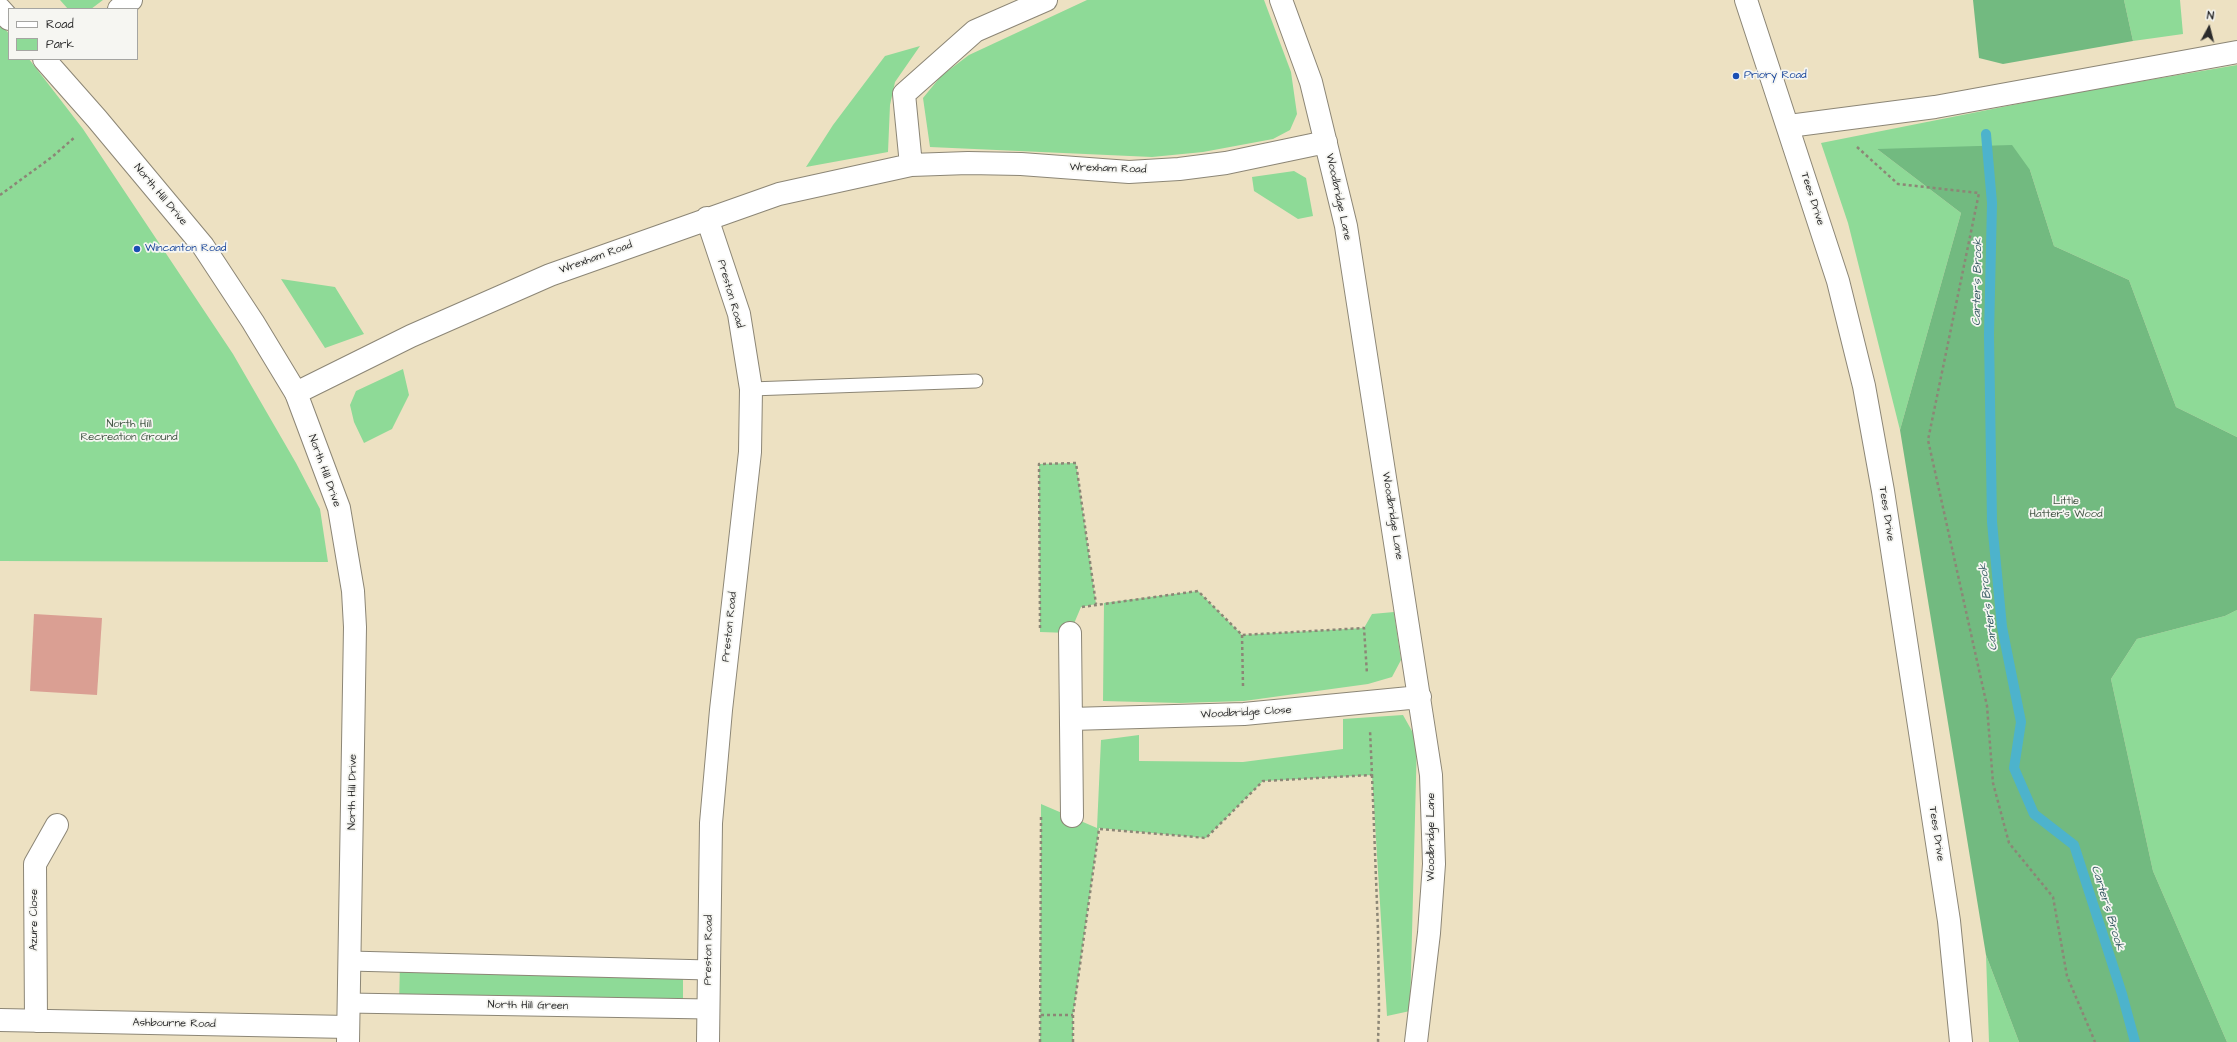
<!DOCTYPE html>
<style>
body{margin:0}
#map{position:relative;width:2237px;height:1042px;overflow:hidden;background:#ede1c2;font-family:"Architects Daughter",sans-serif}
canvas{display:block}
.legend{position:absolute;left:8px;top:8px;width:130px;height:52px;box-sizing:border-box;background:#f6f6f2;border:1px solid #a5a5a2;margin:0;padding:5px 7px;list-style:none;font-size:12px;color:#2b2b2b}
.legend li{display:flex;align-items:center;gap:8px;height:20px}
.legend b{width:20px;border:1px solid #a5a5a2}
.north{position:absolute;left:2189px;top:8px;width:40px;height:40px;-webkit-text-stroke:3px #f6f6f2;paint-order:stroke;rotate:7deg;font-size:11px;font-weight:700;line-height:16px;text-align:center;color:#2b2b2b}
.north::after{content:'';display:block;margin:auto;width:14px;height:18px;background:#2b2b2b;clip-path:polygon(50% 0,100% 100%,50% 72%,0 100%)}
</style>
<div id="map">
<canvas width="2237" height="1042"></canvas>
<ul class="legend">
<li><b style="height:5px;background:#fff"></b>Road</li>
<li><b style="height:11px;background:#8eda97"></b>Park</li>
</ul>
<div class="north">N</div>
</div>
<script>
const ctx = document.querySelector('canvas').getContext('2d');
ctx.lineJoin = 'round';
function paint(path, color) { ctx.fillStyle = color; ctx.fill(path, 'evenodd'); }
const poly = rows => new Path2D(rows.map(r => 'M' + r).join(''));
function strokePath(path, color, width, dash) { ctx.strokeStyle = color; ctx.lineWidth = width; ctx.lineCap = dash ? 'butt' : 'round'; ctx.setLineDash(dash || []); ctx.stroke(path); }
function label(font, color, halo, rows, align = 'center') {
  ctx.font = font + ' "Architects Daughter",sans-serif'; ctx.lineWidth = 3.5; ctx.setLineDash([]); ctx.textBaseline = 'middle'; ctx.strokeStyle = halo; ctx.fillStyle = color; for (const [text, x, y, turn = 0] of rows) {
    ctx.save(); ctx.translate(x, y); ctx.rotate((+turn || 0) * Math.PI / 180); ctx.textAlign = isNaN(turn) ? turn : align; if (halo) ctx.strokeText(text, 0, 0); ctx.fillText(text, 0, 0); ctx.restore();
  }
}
paint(poly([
 [60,0,103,0,91,9,68,9],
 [1087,0,1264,0,1291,72,1297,114,1290,130,1273,139,1203,152,1152,157,930,147,923,98,941,76,969,55],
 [2124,0,2180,0,2183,34,2133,41],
 [0,22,9,34,9,59,29,59,83,129,233,354,296,463,320,509,328,562,0,561],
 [920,46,895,82,890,105,888,152,806,167,833,125,885,56],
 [2237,65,2237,437,2176,407,2129,280,2054,246,2030,170,1877,149,1961,213,1900,430,1848,223,1821,143,2073,93],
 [1294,171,1306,178,1313,216,1298,219,1254,191,1252,177],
 [281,279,335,287,364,334,325,348],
 [403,369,409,395,392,429,364,443,354,422,350,405,356,391],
 [1076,463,1096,604,1081,607,1070,633,1040,632,1039,464],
 [1198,591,1242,635,1364,628,1372,614,1394,612,1401,660,1392,677,1368,684,1244,701,1180,703,1103,701,1104,603],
 [2237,610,2237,1042,2227,1042,2153,871,2111,679,2137,639,2225,616],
 [1403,715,1417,740,1410,1011,1387,1016,1372,775,1263,781,1206,838,1099,828,1073,1015,1073,1042,1040,1042,1041,804,1097,828,1101,740,1139,735,1139,761,1243,762,1343,749,1343,719],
 [1986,955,2019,1042,1989,1042],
 [400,963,683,970,683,1008,399,1004]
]), '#8eda97');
paint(poly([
 [1973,0,2124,0,2133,41,2003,64,1979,58],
 [2012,145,2030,170,2054,246,2129,280,2176,407,2237,437,2237,610,2225,616,2137,639,2111,679,2153,871,2227,1042,2019,1042,1986,955,1900,430,1961,213,1877,149]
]), '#72ba80');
strokePath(poly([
 [1986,134,1992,203,1989,335,1992,522,2002,627,2021,722,2014,768,2034,814,2074,845,2122,994,2135,1042]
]), '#4db3cc', 10);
paint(poly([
 [34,614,102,618,97,695,30,691]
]), '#da9f93');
const service = poly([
 [751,389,976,381]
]);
const pedestrian = poly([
 [349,961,709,970],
 [348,1003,708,1009]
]);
const minor = poly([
 [1281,0,1311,82,1346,226,1431,775,1434,864,1429,933,1416,1042],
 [1746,0,1838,281,1864,386,1883,491,1949,921,1961,1042],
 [119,9,131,0],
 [1789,126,1935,107,2237,52],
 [911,165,904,94,975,31,1046,0],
 [707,218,739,314,751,389,750,452,721,710,711,823,708,1042],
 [296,393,411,336,550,275,779,194,911,165,968,163,1021,164,1129,172,1179,169,1226,163,1326,142],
 [1070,633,1072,816],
 [1071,719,1244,714,1420,697],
 [0,1020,348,1027],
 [36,1021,35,864,57,825]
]);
const tertiary = poly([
 [0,9,9,19],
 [44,59,97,119,203,246,253,322,296,393,339,508,353,591,355,627,348,1042]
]);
strokePath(service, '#8c8676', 15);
strokePath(pedestrian, '#8c8676', 21);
strokePath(minor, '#8c8676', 24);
strokePath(tertiary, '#8c8676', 24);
strokePath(poly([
 [1857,147,1898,184,1979,193,1928,440,1987,706,1993,783,2009,843,2053,897,2067,976,2095,1042],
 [0,195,52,157,75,137],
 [1082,607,1198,591,1242,635,1364,628,1367,674],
 [1040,628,1039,464,1076,463,1096,604],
 [1242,635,1243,686],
 [1372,775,1378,930,1379,1010,1378,1042],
 [1100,829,1206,838,1263,781,1372,775,1370,730],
 [1041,1015,1073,1015],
 [1040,1042,1041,817],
 [1073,1042,1073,1015,1099,829]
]), '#8c8676', 2.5, [3, 3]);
strokePath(service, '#fff', 13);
strokePath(pedestrian, '#fff', 19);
strokePath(minor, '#fff', 22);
strokePath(tertiary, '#fff', 22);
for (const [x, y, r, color] of [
 [1736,76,4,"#1a4fb4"],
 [137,249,4,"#1a4fb4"]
]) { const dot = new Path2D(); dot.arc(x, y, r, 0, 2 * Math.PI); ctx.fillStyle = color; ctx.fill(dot); strokePath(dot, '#f6f6f2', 1.5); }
label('11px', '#164399', '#f6f6f2', [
 ["Priory Road",1744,76],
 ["Wincanton Road",145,249]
], 'left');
label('11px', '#2b2b2b', '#f6f6f2', [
 ["Wrexham Road",1108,169,2],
 ["North Hill Drive",160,195,50],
 ["Woodbridge Lane",1338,197,78],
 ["Tees Drive",1812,199,72],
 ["Wrexham Road",596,258,-20],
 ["Preston Road",730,294,74],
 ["North Hill Drive",324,471,70],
 ["Tees Drive",1886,514,81],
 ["Woodbridge Lane",1392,516,81],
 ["Preston Road",730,627,-84],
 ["Woodbridge Close",1246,713,-3],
 ["North Hill Drive",353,792,-89],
 ["Tees Drive",1936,834,81],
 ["Woodbridge Lane",1432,837,-90],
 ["Azure Close",35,920,-90],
 ["Preston Road",709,950,-89],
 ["North Hill Green",528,1006,1],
 ["Ashbourne Road",174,1024,1]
]);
label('11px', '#445746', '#f6f6f2', [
 ["North Hill",129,425],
 ["Recreation Ground",129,438],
 ["Little",2066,502],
 ["Hatter's Wood",2066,515]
]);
label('italic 12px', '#375b63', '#f6f6f2', [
 ["Carter's Brook",1978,282,-89],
 ["Carter's Brook",1989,607,-97],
 ["Carter's Brook",2107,908,73]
]);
</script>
